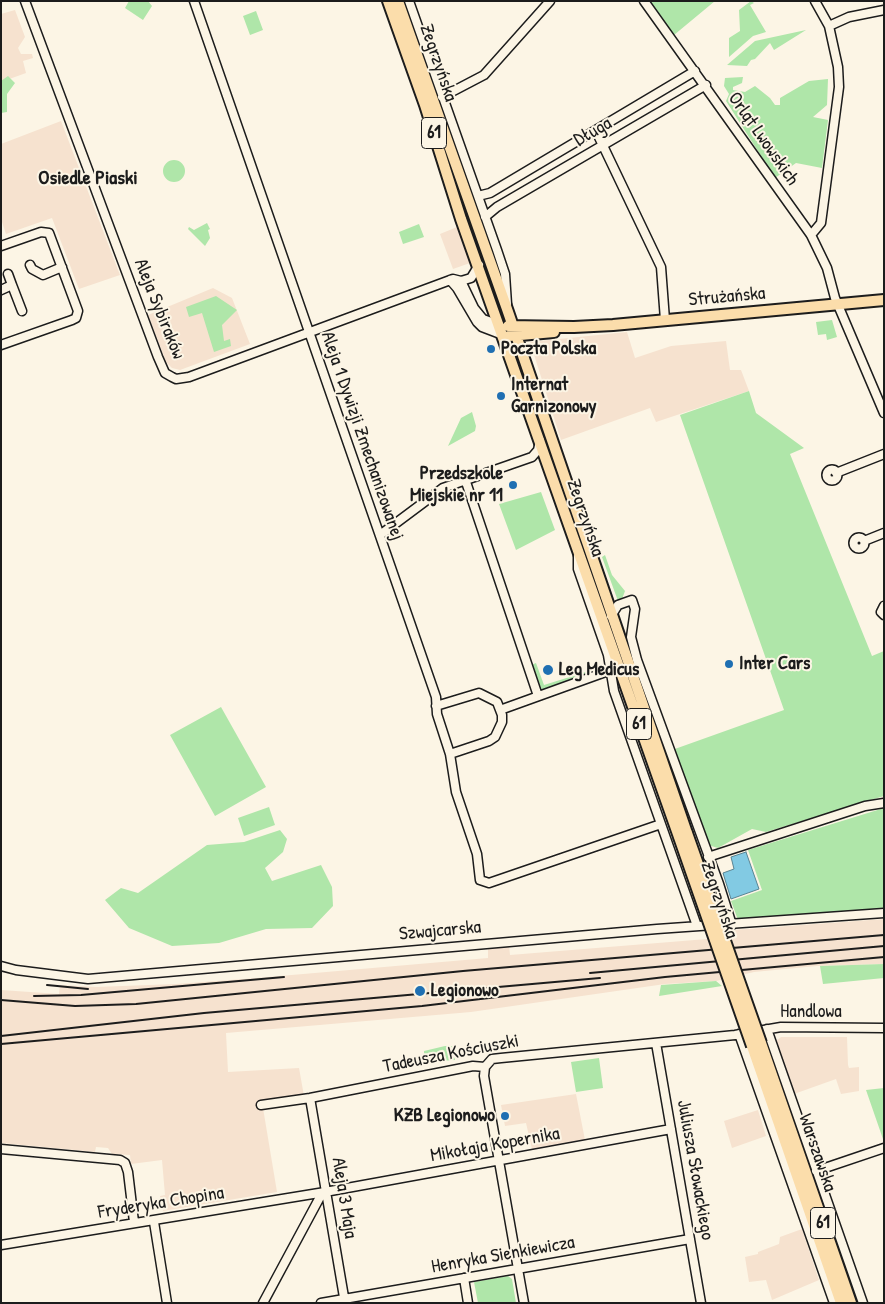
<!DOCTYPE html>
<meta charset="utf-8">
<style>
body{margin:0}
#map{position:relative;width:885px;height:1304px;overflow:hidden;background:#fcf5e5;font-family:"Patrick Hand",sans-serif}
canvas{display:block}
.frame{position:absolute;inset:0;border:2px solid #1c1c1c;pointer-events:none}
</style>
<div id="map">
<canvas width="885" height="1304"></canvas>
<div class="frame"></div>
</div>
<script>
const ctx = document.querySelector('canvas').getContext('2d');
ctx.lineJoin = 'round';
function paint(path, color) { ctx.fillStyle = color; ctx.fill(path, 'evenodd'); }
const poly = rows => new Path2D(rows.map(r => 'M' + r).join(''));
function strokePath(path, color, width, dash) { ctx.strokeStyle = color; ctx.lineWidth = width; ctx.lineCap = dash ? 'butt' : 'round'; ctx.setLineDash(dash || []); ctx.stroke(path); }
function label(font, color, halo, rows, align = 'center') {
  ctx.font = font + ' "Patrick Hand",sans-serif'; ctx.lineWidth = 4; ctx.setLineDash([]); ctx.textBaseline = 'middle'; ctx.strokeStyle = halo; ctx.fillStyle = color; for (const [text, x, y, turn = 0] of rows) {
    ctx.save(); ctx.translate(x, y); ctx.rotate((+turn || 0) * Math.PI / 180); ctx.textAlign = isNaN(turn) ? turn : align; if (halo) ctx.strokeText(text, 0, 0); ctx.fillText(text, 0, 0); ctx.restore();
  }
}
paint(poly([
 [15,10,25,37,18,48,21,54,32,54,33,58,23,61,26,73,1,82,1,14],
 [61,121,120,275,79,289,52,218,6,234,1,219,1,144],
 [457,227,470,263,453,269,440,234],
 [213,288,232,298,250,344,180,370,172,368,166,362,148,315],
 [627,332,635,358,671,346,726,341,730,370,741,370,749,391,656,422,650,408,561,440,530,342],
 [884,919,884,964,817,966,754,972,716,981,665,984,471,1012,226,1033,228,1072,299,1068,304,1096,263,1108,277,1192,163,1211,160,1196,165,1195,162,1160,131,1164,130,1155,112,1154,108,1148,96,1147,95,1152,1,1143,1,990,59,994,60,985,96,987,176,984,257,978,488,958,488,947,509,945,510,955,707,939,706,932],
 [781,1037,847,1037,848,1065,849,1068,859,1067,859,1091,841,1094,836,1079,794,1094,776,1041],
 [576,1094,585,1140,532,1149,526,1123,505,1126,501,1105],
 [758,1110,766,1136,732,1148,724,1121],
 [802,1229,819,1280,772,1300,766,1280,749,1282,745,1257,758,1254,758,1252,779,1244,780,1237]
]), '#f6e2cf');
paint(poly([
 [129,1,148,1,152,6,143,20,125,8],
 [649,1,715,1,674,35],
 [751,1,754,3,750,5,766,32,753,36,729,57,729,38,740,31,739,10],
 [256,11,263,30,250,35,243,16],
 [806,30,774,50,770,43,755,59,751,60,747,66,727,65,755,41],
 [8,76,15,83,7,94,7,112,1,113,1,81],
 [743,77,742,83,733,87,733,90,745,92,755,86,770,98,775,105,780,105,780,98,809,81,828,79,827,105,813,117,828,120,822,168,796,163,775,178,726,101,729,94,724,86,725,78],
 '163 171a11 11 0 1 1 22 0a11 11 0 1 1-22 0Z',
 [207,223,210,229,208,230,210,238,205,246,188,229,189,227,194,230],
 [419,224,424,237,403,244,399,232],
 [216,296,237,310,222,325,224,341,230,339,231,346,214,352,202,313,189,317,186,307],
 [832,320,837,337,827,340,826,334,818,335,816,322],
 [749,391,756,413,804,448,790,454,872,656,884,651,884,796,766,832,752,829,718,848,708,845,672,750,784,710,680,415],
 [472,412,476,426,475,431,448,446,461,418],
 [541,492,555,530,516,550,499,504],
 [605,555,612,575,625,591,622,599,618,601,602,557],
 [536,663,544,685,592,670,592,671,542,690,531,665],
 [221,707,266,787,215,816,170,735],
 [269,807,275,825,244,836,238,818],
 [884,808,884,909,738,920,731,901,762,890,748,850],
 [280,830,287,839,283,852,265,868,272,881,321,865,332,887,333,906,312,928,266,929,219,943,172,946,129,928,105,900,121,888,138,893,207,845,244,842],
 [884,964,884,978,823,984,820,966],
 [716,981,722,986,659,996,661,985],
 [445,1046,454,1046,457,1055,454,1056,455,1060,424,1062,424,1051],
 [599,1058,603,1088,576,1092,571,1062],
 [884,1088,884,1142,866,1090],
 [508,1276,512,1279,516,1303,478,1303,474,1282]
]), '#afe6a9');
const water = poly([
 [746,852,759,889,731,899,723,873,734,869,731,857,746,852]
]);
paint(water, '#82cae3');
strokePath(water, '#598493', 1);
const minor = poly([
 [25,1,158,357,165,373,172,377,176,379,189,377,453,279,461,281,474,308,483,319,499,325],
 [194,1,436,697,437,714,450,754,456,792,477,854,480,880,489,883,661,824],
 [409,1,497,250,505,274,507,304],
 [644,1,811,235,827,268,835,298,884,413],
 [829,26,849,17,884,10],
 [442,97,484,75,550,1],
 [596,131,661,267,665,320],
 [478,196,490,193,695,71],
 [485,217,497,207,706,85],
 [811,235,821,223,839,87,838,67,829,26,815,1],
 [1,246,41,232,49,233,78,311,76,318,72,320,1,345],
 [30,265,32,269,43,275,62,267],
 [8,274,12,285],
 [450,280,457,288,477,322,482,327,503,335],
 [461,281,471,278,479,265],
 [1,290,12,285,22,311],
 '826.5 475a5.5 5.5 0 1 1 11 0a5.5 5.5 0 1 1-11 0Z',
 [836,473,884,454],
 [465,479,538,696],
 [380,535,443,488,532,457,538,450,540,441],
 '853.5 543a5.5 5.5 0 1 1 11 0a5.5 5.5 0 1 1-11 0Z',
 [864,541,884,533],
 [578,556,578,569,608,655,614,691,697,926],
 [884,606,881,612,884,615],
 [611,616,618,605,632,600,635,609,631,637,637,660,719,884,732,925],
 [436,706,479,693,497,702,502,715,502,722,495,737,489,741,450,754],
 [500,710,611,670],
 [708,857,865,806,884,803],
 [1,966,16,970,88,979,657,929,884,913],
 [767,1029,863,1303],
 [739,1034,834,1303],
 [656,1043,701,1303],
 [485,1067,492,1059,501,1058,735,1035,781,1027,884,1028],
 [485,1067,484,1076,524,1303],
 [310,1098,345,1303],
 [261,1105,310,1098,473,1066,485,1067],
 [1,1149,120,1160,125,1163,128,1172,134,1222],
 [816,1171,884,1148],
 [154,1222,167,1303],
 [1,1245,325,1192,671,1129],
 [464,1278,468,1303],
 [263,1303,320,1197,325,1192],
 [321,1303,690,1239]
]);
const major = poly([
 [388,1,425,105,461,219,679,837],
 [398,1,507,309,687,833],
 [508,326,574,327,613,325,884,300],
 [509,336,554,332],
 [761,1043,851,1303],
 [752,1046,841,1303]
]);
strokePath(minor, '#1c1c1c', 11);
strokePath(major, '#1c1c1c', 14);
strokePath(minor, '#fcf5e5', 8);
strokePath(major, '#fbddab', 10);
strokePath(poly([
 [590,973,884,946],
 [47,985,88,989],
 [34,996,81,995,284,977],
 [1,1000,75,1006,136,1004,463,971,884,935],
 [1,1036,204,1013,600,978],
 [1,1044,422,1006,665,977,884,957]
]), '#1c1c1c', 2);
const majorBridge = poly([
 [687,833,761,1043],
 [679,837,752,1046]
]);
strokePath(majorBridge, '#1c1c1c', 14, []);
strokePath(majorBridge, '#fbddab', 10);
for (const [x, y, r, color] of [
 [491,349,5,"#1f6fb2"],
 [501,396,5,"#1f6fb2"],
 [513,485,5,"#1f6fb2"],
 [729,664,5,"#1f6fb2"],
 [548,670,6,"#1f6fb2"],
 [420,991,6,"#1f6fb2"],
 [505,1116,5,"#1f6fb2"]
]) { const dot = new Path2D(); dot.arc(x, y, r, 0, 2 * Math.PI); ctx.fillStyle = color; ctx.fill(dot); strokePath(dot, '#fcf5e5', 2); }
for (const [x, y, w] of [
 [434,133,25],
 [639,724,25],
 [823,1223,25]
]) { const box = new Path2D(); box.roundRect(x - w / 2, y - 15.5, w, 31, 4); ctx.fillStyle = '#fcf5e5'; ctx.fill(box); strokePath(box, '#1c1c1c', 1); }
label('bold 18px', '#1c1c1c', null, [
 ["61",434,133],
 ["61",639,724],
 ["61",823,1223]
]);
label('19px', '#1c1c1c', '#fcf5e5', [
 ["Zegrzyńska",438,63,71],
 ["Długa",593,132,-30],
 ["Orląt Lwowskich",763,139,55],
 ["Strużańska",727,297,-5],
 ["Aleja Sybiraków",159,309,68],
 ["Aleja 1 Dywizji Zmechanizowanej",362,436,71],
 ["Zegrzyńska",585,518,71],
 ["Zegrzyńska",719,900,71],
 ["Szwajcarska",440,931,-5],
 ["Handlowa",811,1012],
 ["Tadeusza Kościuszki",451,1054,-11],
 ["Mikołaja Kopernika",495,1145,-10],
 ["Warszawska",817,1153,71],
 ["Juliusza Słowackiego",695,1170,80],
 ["Aleja 3 Maja",344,1198,81],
 ["Fryderyka Chopina",161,1203,-9],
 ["Henryka Sienkiewicza",503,1255,-10]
]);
label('bold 19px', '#1c1c1c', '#fcf5e5', [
 ["Poczta Polska",501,349],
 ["Internat",511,385],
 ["Garnizonowy",511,407],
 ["Przedszkole",503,474,"right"],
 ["Miejskie nr 11",503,496,"right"],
 ["Inter Cars",739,664],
 ["Leg Medicus",559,670],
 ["Legionowo",431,991],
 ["KZB Legionowo",495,1116,"right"]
], 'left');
label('bold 20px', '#1c1c1c', '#fcf5e5', [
 ["Osiedle Piaski",88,179]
]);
</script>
